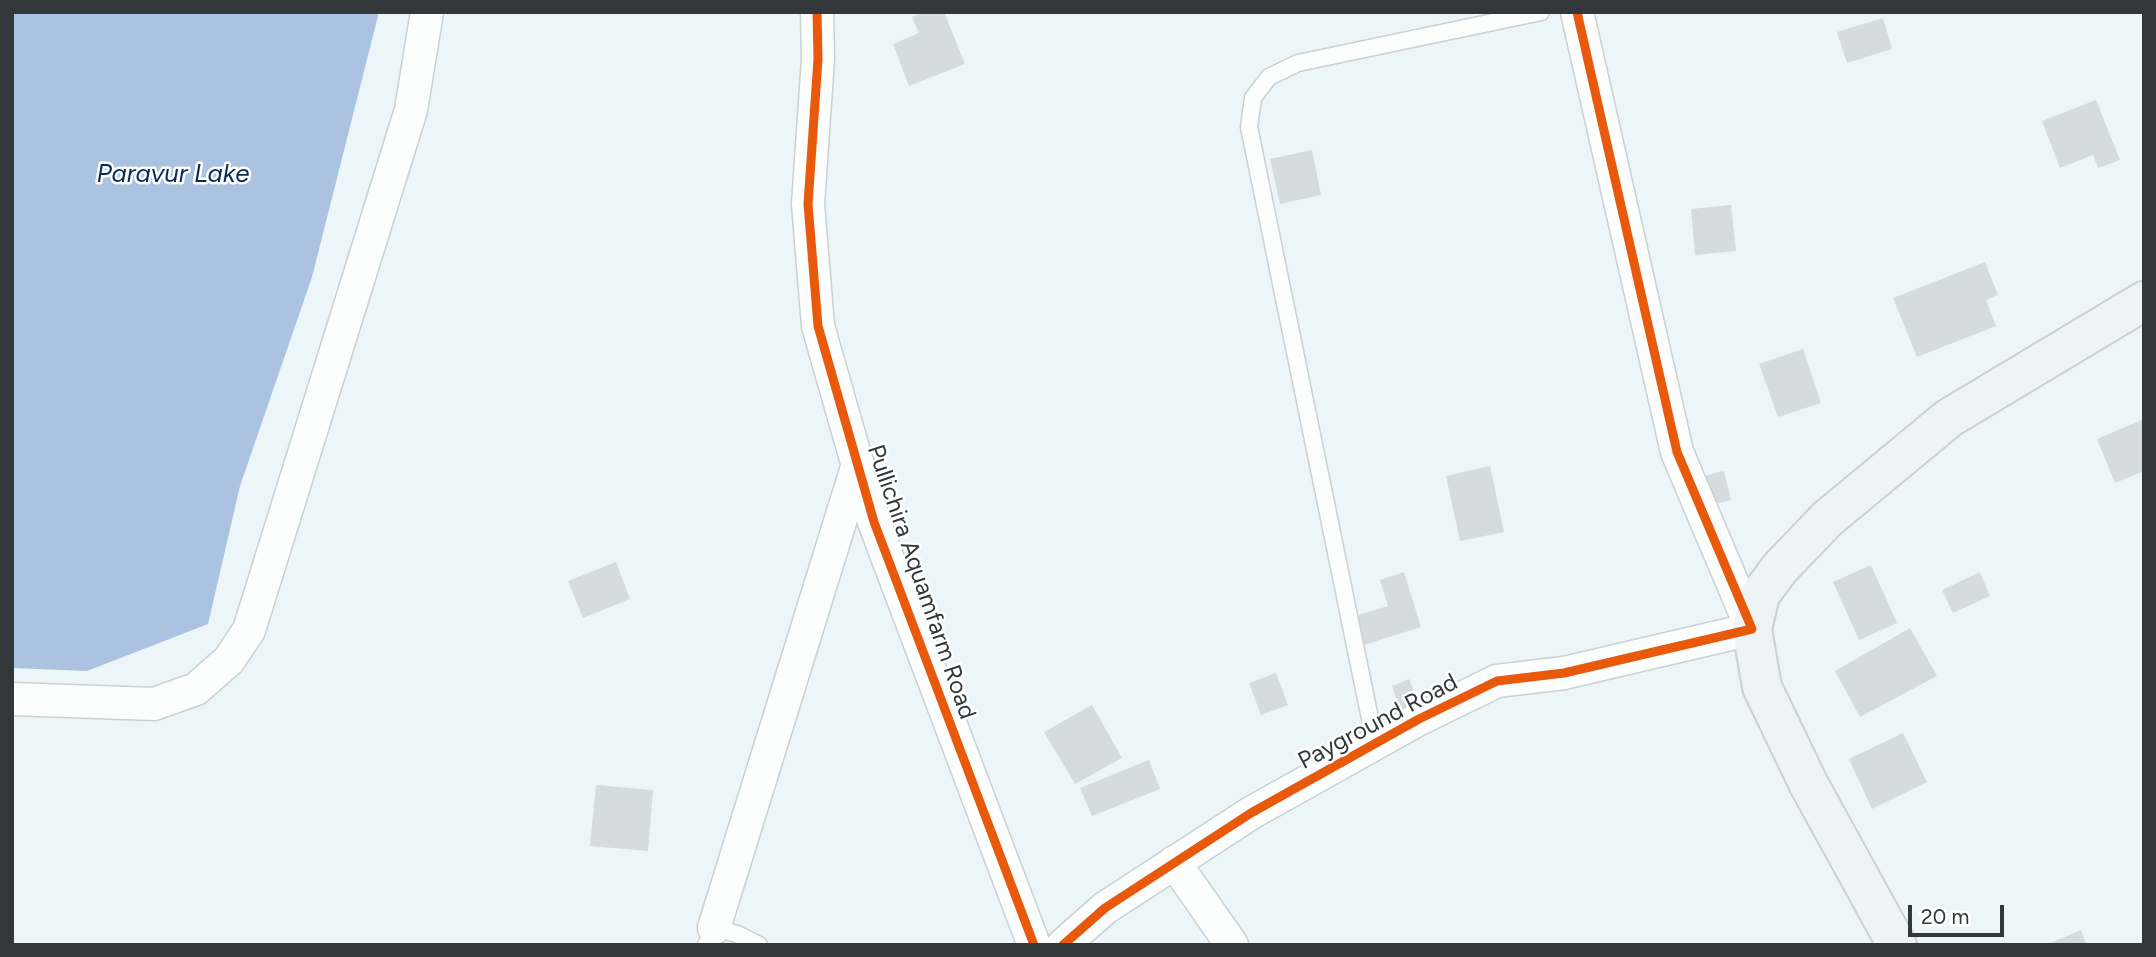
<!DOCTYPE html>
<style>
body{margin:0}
#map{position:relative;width:2156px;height:957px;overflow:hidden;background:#ecf5f7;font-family:Figtree,sans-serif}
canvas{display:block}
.frame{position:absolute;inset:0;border:14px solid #323839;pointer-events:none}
.scale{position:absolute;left:1908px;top:905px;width:96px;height:32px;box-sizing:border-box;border:4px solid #323839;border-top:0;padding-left:9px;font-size:21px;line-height:24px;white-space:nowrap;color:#323839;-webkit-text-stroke:5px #fff;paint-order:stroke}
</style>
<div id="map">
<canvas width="2156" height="957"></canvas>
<div class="frame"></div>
<div class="scale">20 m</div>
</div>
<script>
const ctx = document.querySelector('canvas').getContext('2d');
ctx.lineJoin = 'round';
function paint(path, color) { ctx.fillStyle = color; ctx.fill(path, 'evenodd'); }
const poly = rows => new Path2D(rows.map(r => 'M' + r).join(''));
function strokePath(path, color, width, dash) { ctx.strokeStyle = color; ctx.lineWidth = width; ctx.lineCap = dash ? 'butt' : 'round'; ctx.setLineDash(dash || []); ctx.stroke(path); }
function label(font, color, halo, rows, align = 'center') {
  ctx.font = font + ' Figtree,sans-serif'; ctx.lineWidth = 5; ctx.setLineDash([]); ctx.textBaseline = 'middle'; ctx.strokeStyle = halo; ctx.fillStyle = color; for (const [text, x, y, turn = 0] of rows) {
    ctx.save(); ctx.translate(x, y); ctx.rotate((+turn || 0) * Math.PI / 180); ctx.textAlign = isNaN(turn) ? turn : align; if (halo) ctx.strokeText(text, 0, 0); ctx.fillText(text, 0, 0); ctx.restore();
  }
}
paint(poly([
 [12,12,379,12,312,277,240,486,208,624,87,671,12,668]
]), '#acc2e1');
paint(poly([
 [923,12,944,12,965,64,909,86,893,44,919,33,912,17],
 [1883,18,1892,49,1847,63,1837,32],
 [2096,100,2120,160,2098,168,2093,155,2060,168,2042,121],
 [1312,150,1321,195,1280,204,1270,159],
 [1731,205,1736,251,1695,255,1691,209],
 [1985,262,1998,295,1986,300,1996,326,1917,357,1893,298],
 [1803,349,1821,403,1778,417,1759,364],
 [2144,419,2144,471,2115,483,2097,439],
 [1490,466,1504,532,1460,541,1446,476],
 [1724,471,1731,500,1711,505,1703,476],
 [616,562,630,599,583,618,568,581],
 [1871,565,1897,623,1859,640,1833,582],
 [1404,572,1421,627,1364,645,1355,616,1388,606,1380,580],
 [1980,572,1990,596,1953,613,1942,590],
 [1910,628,1937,676,1860,717,1835,671],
 [1276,673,1288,705,1261,715,1249,683],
 [1409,679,1420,707,1402,714,1392,686],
 [1092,705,1122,758,1075,784,1044,732],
 [1903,733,1927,782,1872,809,1849,759],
 [1149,760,1160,789,1092,816,1080,788],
 [596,785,653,790,648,851,590,846],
 [2081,930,2087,945,2046,945]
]), '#d5dcdd');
const lane = poly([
 [1375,743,1249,127,1253,98,1269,77,1298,63,1541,12],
 [706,945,714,928,737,934,759,945]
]);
const street = poly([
 [817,12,818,59,808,204,818,326,874,522,1034,945],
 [12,699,154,704,196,689,229,660,249,630,411,110,427,12],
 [1174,862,1232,945],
 [714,928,858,464],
 [1063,945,1105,908,1251,813,1419,719,1497,681,1564,673,1752,629,1677,452,1577,12]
]);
const secondary = poly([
 [1897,945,1808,783,1762,687,1752,629,1760,595,1780,568,1827,519,1949,418,2144,301]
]);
strokePath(lane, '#cad1d2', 19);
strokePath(street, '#cad1d2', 35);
strokePath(secondary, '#cad1d2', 42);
strokePath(lane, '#fcfefe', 16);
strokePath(street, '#fcfefe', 32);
strokePath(secondary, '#eef3f5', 38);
strokePath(poly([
 [817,12,818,59,808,204,818,326,874,522,1034,945],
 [1063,945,1105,908,1251,813,1419,719,1497,681,1564,673,1752,629,1677,452,1577,12]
]), '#e8590c', 9);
label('24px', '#323839', '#fff', [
 ["Pullichira Aquamfarm Road",921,582,71],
 ["Payground Road",1378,722,-28]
]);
label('italic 26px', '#08285b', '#fff', [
 ["Paravur Lake",173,174]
]);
</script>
